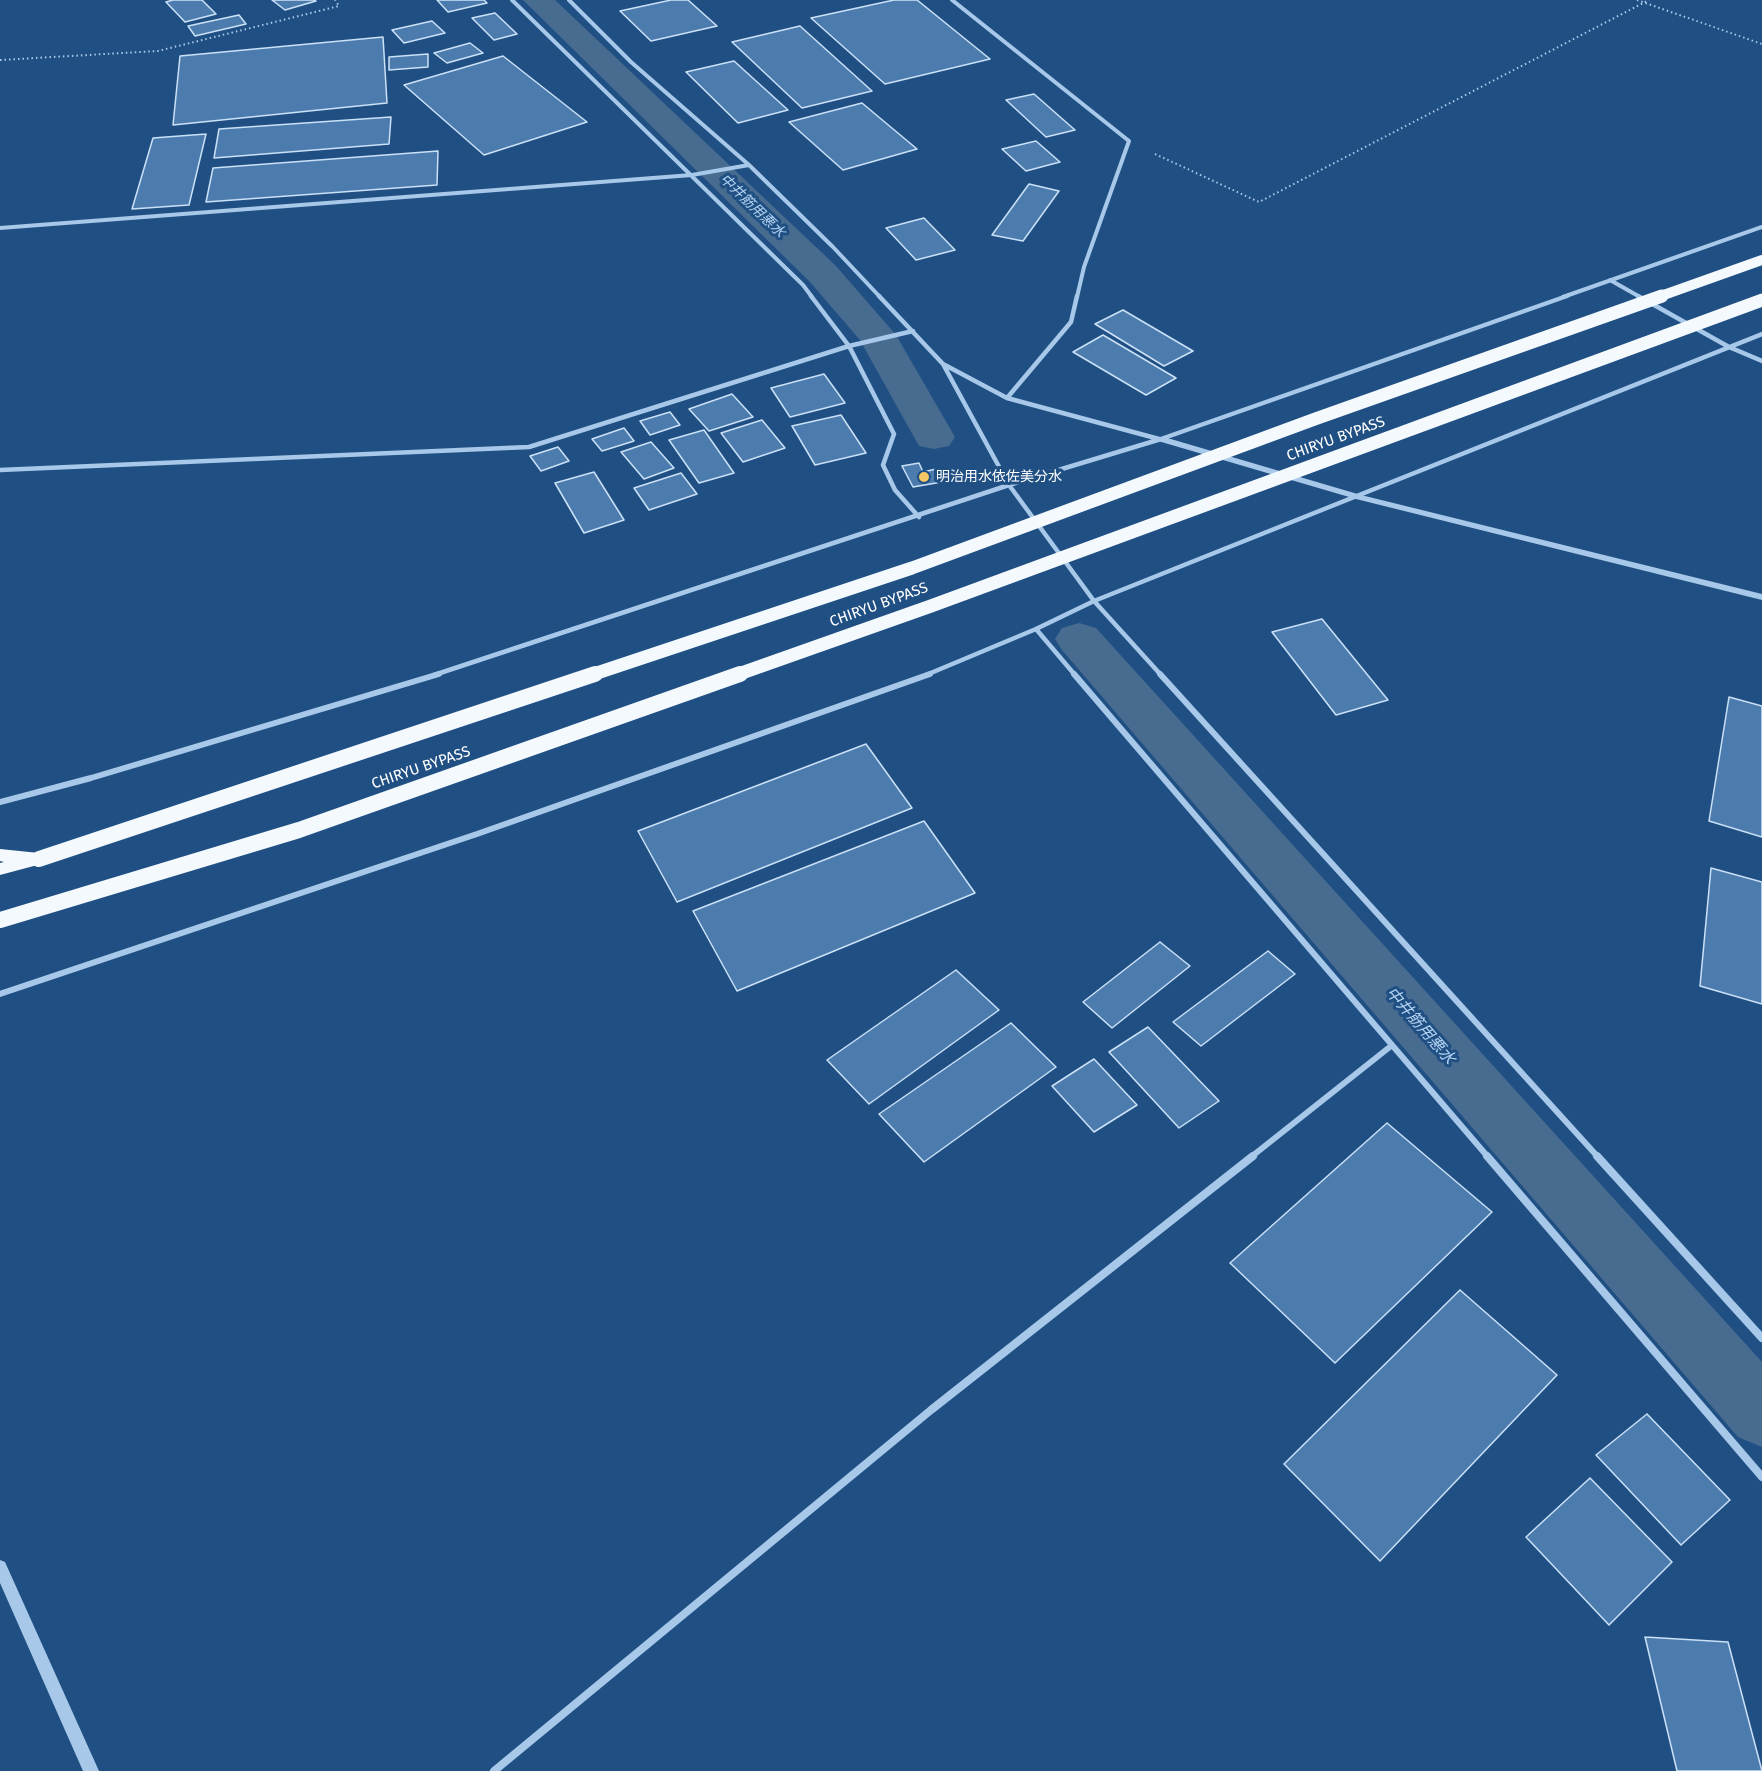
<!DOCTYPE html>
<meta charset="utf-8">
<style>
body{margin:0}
canvas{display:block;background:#205083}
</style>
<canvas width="1762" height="1771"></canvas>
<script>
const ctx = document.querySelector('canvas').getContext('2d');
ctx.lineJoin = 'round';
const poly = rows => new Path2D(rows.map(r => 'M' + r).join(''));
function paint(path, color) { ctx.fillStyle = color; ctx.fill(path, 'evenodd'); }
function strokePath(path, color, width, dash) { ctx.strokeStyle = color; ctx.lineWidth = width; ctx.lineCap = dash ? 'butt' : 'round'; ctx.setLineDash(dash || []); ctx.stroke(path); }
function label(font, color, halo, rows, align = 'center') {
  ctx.font = font + ' "Fira Sans","Noto Sans JP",sans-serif'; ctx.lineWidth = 6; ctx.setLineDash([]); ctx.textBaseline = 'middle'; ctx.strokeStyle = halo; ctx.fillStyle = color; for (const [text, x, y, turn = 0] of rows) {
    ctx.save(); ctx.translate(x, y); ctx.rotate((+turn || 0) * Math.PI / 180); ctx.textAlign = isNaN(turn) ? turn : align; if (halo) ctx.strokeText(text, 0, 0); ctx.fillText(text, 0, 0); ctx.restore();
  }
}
paint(poly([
 [523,0,555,0,836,266,896,335,955,437,949,446,934,449,919,446,860,340,810,282,523,0],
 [1079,623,1096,628,1762,1362,1762,1447,1738,1437,1062,650,1055,639,1062,628,1079,623]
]), '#486b90');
const building = poly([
 [173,0,202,0,216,14,185,22,166,2,173,0],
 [272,0,315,0,316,1,285,10,272,0],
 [437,0,484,0,487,3,448,12,437,0],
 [671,0,688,0,717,26,651,41,620,11,671,0],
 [894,0,917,0,990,59,885,84,811,18,894,0],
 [495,13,517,34,494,40,472,18,495,13],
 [239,15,246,24,195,36,188,26,239,15],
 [432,21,445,33,404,43,392,30,432,21],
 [800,26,872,91,802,108,732,42,800,26],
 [383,37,387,103,173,125,180,56,383,37],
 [470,43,483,53,447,63,434,53,470,43],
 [428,54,428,67,389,70,389,57,428,54],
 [503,56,587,122,484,155,404,85,503,56],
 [734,61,788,110,738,123,686,72,734,61],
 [1034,94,1075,130,1046,137,1006,100,1034,94],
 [862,103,917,149,843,170,789,122,862,103],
 [391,117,389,144,214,158,219,129,391,117],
 [206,134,189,205,132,209,153,138,206,134],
 [1036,141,1060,162,1026,171,1002,149,1036,141],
 [438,151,437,185,206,202,213,168,438,151],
 [1029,184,1059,191,1023,241,992,235,1029,184],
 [924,218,955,250,916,260,886,228,924,218],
 [1123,310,1193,351,1164,366,1095,324,1123,310],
 [1103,335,1176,378,1146,395,1073,352,1103,335],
 [824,374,845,403,790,417,771,388,824,374],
 [732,394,753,417,709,431,689,409,732,394],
 [670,412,680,425,650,435,640,421,670,412],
 [841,415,866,453,815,465,792,426,841,415],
 [762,420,785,448,743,462,721,433,762,420],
 [624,428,634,441,602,451,592,439,624,428],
 [704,430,734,473,699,483,669,440,704,430],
 [651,442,674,468,644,479,621,452,651,442],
 [558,447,569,461,541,471,530,456,558,447],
 [919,463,923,472,936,469,942,482,913,487,902,466,919,463],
 [594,472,624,520,584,533,555,483,594,472],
 [681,473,697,494,649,510,634,488,681,473],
 [1322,619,1388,700,1336,715,1272,632,1322,619],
 [1729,697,1762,706,1762,837,1709,821,1729,697],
 [866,744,912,808,677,902,638,831,866,744],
 [924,821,975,893,737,991,693,911,924,821],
 [1711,868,1762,882,1762,1004,1700,986,1711,868],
 [1160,942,1190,966,1112,1028,1083,1002,1160,942],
 [1268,951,1295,974,1201,1046,1173,1022,1268,951],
 [956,970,999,1010,869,1104,827,1060,956,970],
 [1011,1023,1056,1067,924,1162,879,1114,1011,1023],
 [1148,1027,1219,1101,1179,1128,1109,1052,1148,1027],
 [1094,1059,1137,1105,1094,1132,1052,1086,1094,1059],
 [1387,1123,1492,1212,1335,1363,1230,1263,1387,1123],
 [1460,1290,1557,1375,1380,1561,1284,1464,1460,1290],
 [1647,1414,1730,1500,1681,1545,1596,1455,1647,1414],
 [1590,1478,1672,1562,1609,1625,1526,1537,1590,1478],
 [1645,1637,1728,1642,1762,1771,1677,1771,1645,1637]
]);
paint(building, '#4c7cae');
strokePath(building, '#cbe1f7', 1.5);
strokePath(poly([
 [1637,0,1762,44],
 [0,60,158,51,339,6,335,0],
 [1155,154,1259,202,1649,0]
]), '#a7c8e9', 2, [1.5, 3]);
strokePath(poly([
 [512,0,803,285,812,297],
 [569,0,631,62,749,165,833,247,880,297],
 [952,0,1129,141,1084,267,1077,297],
 [0,228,692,175,749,165],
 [1610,280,1640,297],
 [1563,297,1762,227]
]), '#a7c8e9', 4);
strokePath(poly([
 [879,296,943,364,1007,398,1159,439],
 [1638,296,1729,347,1762,361],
 [913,331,849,346,894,434,883,465,895,490,919,517],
 [943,364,1009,485,1094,601,1161,675],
 [1007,398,1071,322,1077,296],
 [0,470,529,447,849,346,811,296],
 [1036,629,1075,675],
 [434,675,1009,485,1161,439,1567,296],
 [926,675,1036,629,1094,601,1762,334]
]), '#a7c8e9', 4.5);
strokePath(poly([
 [1074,674,1488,1157],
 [1160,674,1598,1157],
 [0,802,91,778,439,674],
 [0,994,477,834,930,674],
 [1251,1157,1391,1046]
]), '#a7c8e9', 6);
strokePath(poly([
 [1487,1156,1762,1477],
 [1597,1156,1762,1338],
 [494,1771,931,1410,1253,1156]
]), '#a7c8e9', 8);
paint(poly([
 [1158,437,1164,437,1361,495,1762,594,1762,600,1356,499,1158,441,1158,437],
 [0,1560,5,1562,99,1771,83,1771,0,1583,0,1560]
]), '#a7c8e9');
paint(poly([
 [0,849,39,853,45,855,47,859,45,863,0,875,0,863,4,862,0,861,0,849]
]), '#f4f9fe');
strokePath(poly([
 [1658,297,1762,260]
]), '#f4f9fe', 10);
strokePath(poly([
 [591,675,912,568,1315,419,1662,296],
 [736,675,931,606,1762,300]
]), '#f4f9fe', 13);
strokePath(poly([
 [39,859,595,674],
 [0,920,299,830,740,674]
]), '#f4f9fe', 16);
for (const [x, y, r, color] of [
 [924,477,6,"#f7c767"]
]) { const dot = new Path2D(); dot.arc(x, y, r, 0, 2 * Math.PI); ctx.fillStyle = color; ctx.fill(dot); strokePath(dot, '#205083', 2); }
label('italic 14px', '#b2d2f1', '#205083', [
 ["中井筋用悪水",752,206,44]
]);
label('14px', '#fff', '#205083', [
 ["明治用水依佐美分水",936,477]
], 'left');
label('15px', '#fff', '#205083', [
 ["CHIRYU BYPASS",1336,439,-20],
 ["CHIRYU BYPASS",879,605,-20],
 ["CHIRYU BYPASS",421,768,-19]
]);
label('italic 16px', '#b2d2f1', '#205083', [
 ["中井筋用悪水",1420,1026,49]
]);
</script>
